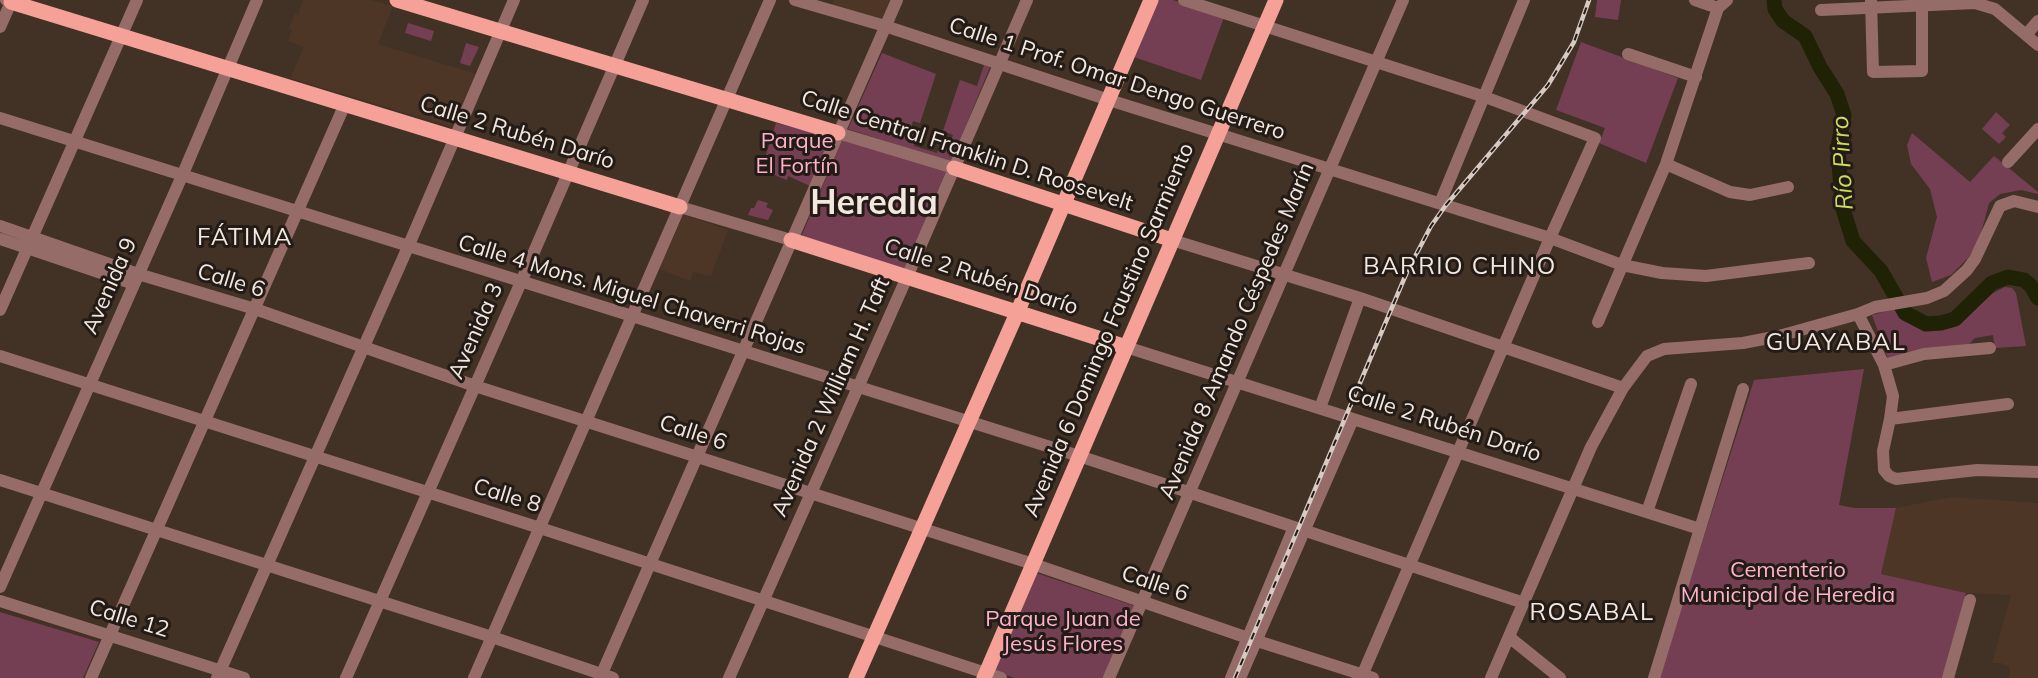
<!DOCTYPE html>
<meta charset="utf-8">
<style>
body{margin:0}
canvas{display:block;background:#423125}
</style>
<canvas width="2038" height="678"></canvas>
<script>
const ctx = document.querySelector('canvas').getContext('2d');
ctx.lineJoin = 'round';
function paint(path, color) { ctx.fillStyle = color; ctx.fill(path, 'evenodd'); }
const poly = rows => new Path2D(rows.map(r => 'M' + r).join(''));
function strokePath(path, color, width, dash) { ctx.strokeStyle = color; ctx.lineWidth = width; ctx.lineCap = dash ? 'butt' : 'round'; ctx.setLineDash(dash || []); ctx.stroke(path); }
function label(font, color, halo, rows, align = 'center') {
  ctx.font = font + ' Mulish,sans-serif'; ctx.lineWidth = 6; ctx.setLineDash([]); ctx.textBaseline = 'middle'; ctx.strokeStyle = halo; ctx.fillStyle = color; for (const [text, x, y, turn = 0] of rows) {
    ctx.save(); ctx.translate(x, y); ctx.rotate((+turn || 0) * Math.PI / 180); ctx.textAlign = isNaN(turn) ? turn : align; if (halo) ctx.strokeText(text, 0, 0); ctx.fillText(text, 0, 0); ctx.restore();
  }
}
paint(poly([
 [303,0,370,0,393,6,378,44,476,74,452,125,449,126,290,78,304,47,288,41,292,30,289,28,295,14,298,15],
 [834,0,892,0,883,22,832,6],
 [683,215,728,230,711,276,693,272,690,281,657,268,662,256,665,257],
 [1951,497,2038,503,2038,678,2008,678,2010,673,2009,667,2001,663,1992,663,2011,595,1966,593,1881,574,1896,508]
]), '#4d3626');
paint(poly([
 [1153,0,1173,0,1224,17,1201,80,1131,56],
 [1597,0,1621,0,1618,20,1595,17],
 [408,23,434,31,431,41,405,33],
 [1581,42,1678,78,1646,163,1599,143,1605,128,1556,110],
 [466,43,479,47,470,66,460,63],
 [882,53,936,74,920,123,913,121,910,131,918,134,914,146,937,153,941,140,950,143,953,135,943,131,960,80,977,86,984,65,990,67,951,162,848,129],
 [1996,112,2010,125,2002,133,2006,137,1999,144,1982,129],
 [776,123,828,136,830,141,810,186,788,176,787,180,769,173,771,168,763,164],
 [1912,133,1970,182,1994,156,2038,192,2038,194,2021,190,2000,194,1989,203,1979,241,1968,258,1951,275,1932,282,1926,258,1937,217,1930,189,1911,164,1907,145],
 [843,138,947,169,904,270,801,237],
 [758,200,768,203,766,207,773,210,768,220,748,215,751,208,754,208],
 [2005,287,2012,288,2016,293,2026,346,1995,348,1993,335,1975,338,1968,345,1888,359,1872,315,1898,308,1907,319,1919,325,1948,327,1960,321,1993,293],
 [1864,369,1839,505,1854,508,1896,508,1881,574,1966,593,1942,678,1659,678,1754,380],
 [1036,573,1135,606,1104,678,1015,678,993,671],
 [0,612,99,642,83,678,0,678]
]), '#743f53');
strokePath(poly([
 [1774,0,1775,9,1783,21,1805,36,1820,67,1837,94,1844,115,1838,147,1842,206,1853,241,1881,271,1905,313,1926,324,1941,323,1955,319,1992,283,2008,277,2024,280,2031,286,2038,298]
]), '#1f2204', 15);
strokePath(poly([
 [795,0,885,26,1109,100,1550,238,1622,265,1662,273,1706,276,1809,263],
 [1184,0,1485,97,1595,138,1550,238,1361,678],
 [1695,0,1718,8],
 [1871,1,1873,72,1922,71,1922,0],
 [1821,10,1975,3,1995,9,2038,45],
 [0,27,11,2,6,0],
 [2026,35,2038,21],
 [1628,54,1696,77],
 [0,118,1079,456,1524,603],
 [838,133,954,168],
 [2008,162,2038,129],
 [1666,164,1730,192,1750,195,1788,187],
 [1440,203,1524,0],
 [680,207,791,240],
 [0,226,138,274,255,309,475,386,1033,564,1248,638,1373,678],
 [0,239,134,284],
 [1172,240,1360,298,1623,388],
 [0,310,137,0],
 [1858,314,1884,365,1893,396,1890,419,1883,451,1884,470,1889,476,1896,479,1977,470,2038,472],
 [1598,322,1666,164,1718,8,1727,0],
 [1126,347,1700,529],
 [0,356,540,528,1001,678],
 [1884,365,1924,354,1990,348],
 [1320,408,1360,298],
 [1890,419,2008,404],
 [0,480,492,637,613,678],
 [1647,512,1691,384],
 [0,587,182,176,257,0],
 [0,601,244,678],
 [1509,637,1560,678],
 [91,678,345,104],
 [217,678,408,247,514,0],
 [346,678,521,282,643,0],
 [474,678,770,0],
 [600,678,897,0],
 [729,678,907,277,1027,0],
 [1109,678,1403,0],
 [1231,678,1294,527],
 [1240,678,1353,419],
 [1491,678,1591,447,1623,388,1647,356,1664,349,1743,343,1779,336,1858,314,1875,307,1927,298,1944,291,1967,270,1975,259,2000,206,2014,201,2038,207],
 [1654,678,1743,389],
 [1948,678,1970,600]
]), '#966c68', 12);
strokePath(poly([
 [12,0,11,2,680,207],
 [397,0,838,133],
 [954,168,1172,240],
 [791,240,1126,347],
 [856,678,1017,313,1151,0],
 [984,678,1276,0]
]), '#f6a198', 15);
const rail = poly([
 [1235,678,1407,272,1431,226,1446,205,1548,85,1574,42,1589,0]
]);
strokePath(rail, '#d7cac2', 4.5);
strokePath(rail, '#231b16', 2, [7]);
label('22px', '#f3e7e0', '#231b16', [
 ["Calle 1 Prof. Omar Dengo Guerrero",1117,79,18],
 ["Calle 2 Rubén Darío",517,133,17],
 ["Calle Central Franklin D. Roosevelt",967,151,18],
 ["Calle 2 Rubén Darío",981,277,18],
 ["Calle 6",231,281,17],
 ["Avenida 9",110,286,-66],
 ["Calle 4 Mons. Miguel Chaverri Rojas",632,295,17],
 ["Avenida 6 Domingo Faustino Sarmiento",1109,330,-67],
 ["Avenida 3",476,331,-66],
 ["Avenida 8 Amando Céspedes Marín",1237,331,-67],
 ["Avenida 2 William H. Taft",831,397,-66],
 ["Calle 2 Rubén Darío",1444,424,18],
 ["Calle 6",693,433,18],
 ["Calle 8",507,496,17],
 ["Calle 6",1155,584,19],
 ["Calle 12",129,619,17]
]);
label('22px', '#fcb2cc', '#231b16', [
 ["Parque",797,141],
 ["El Fortín",797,166],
 ["Cementerio",1788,570],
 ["Municipal de Heredia",1788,595],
 ["Parque Juan de",1063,619],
 ["Jesús Flores",1063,644]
]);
label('italic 24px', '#cfdc5d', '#231b16', [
 ["Río Pirro",1843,163,-93]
]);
ctx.letterSpacing = '1.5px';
label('24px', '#f3e7e0', '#231b16', [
 ["FÁTIMA",245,238],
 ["BARRIO CHINO",1460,267],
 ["GUAYABAL",1836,343],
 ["ROSABAL",1592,613]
]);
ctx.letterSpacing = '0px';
label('bold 34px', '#f3e7e0', '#231b16', [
 ["Heredia",874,204]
]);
</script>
